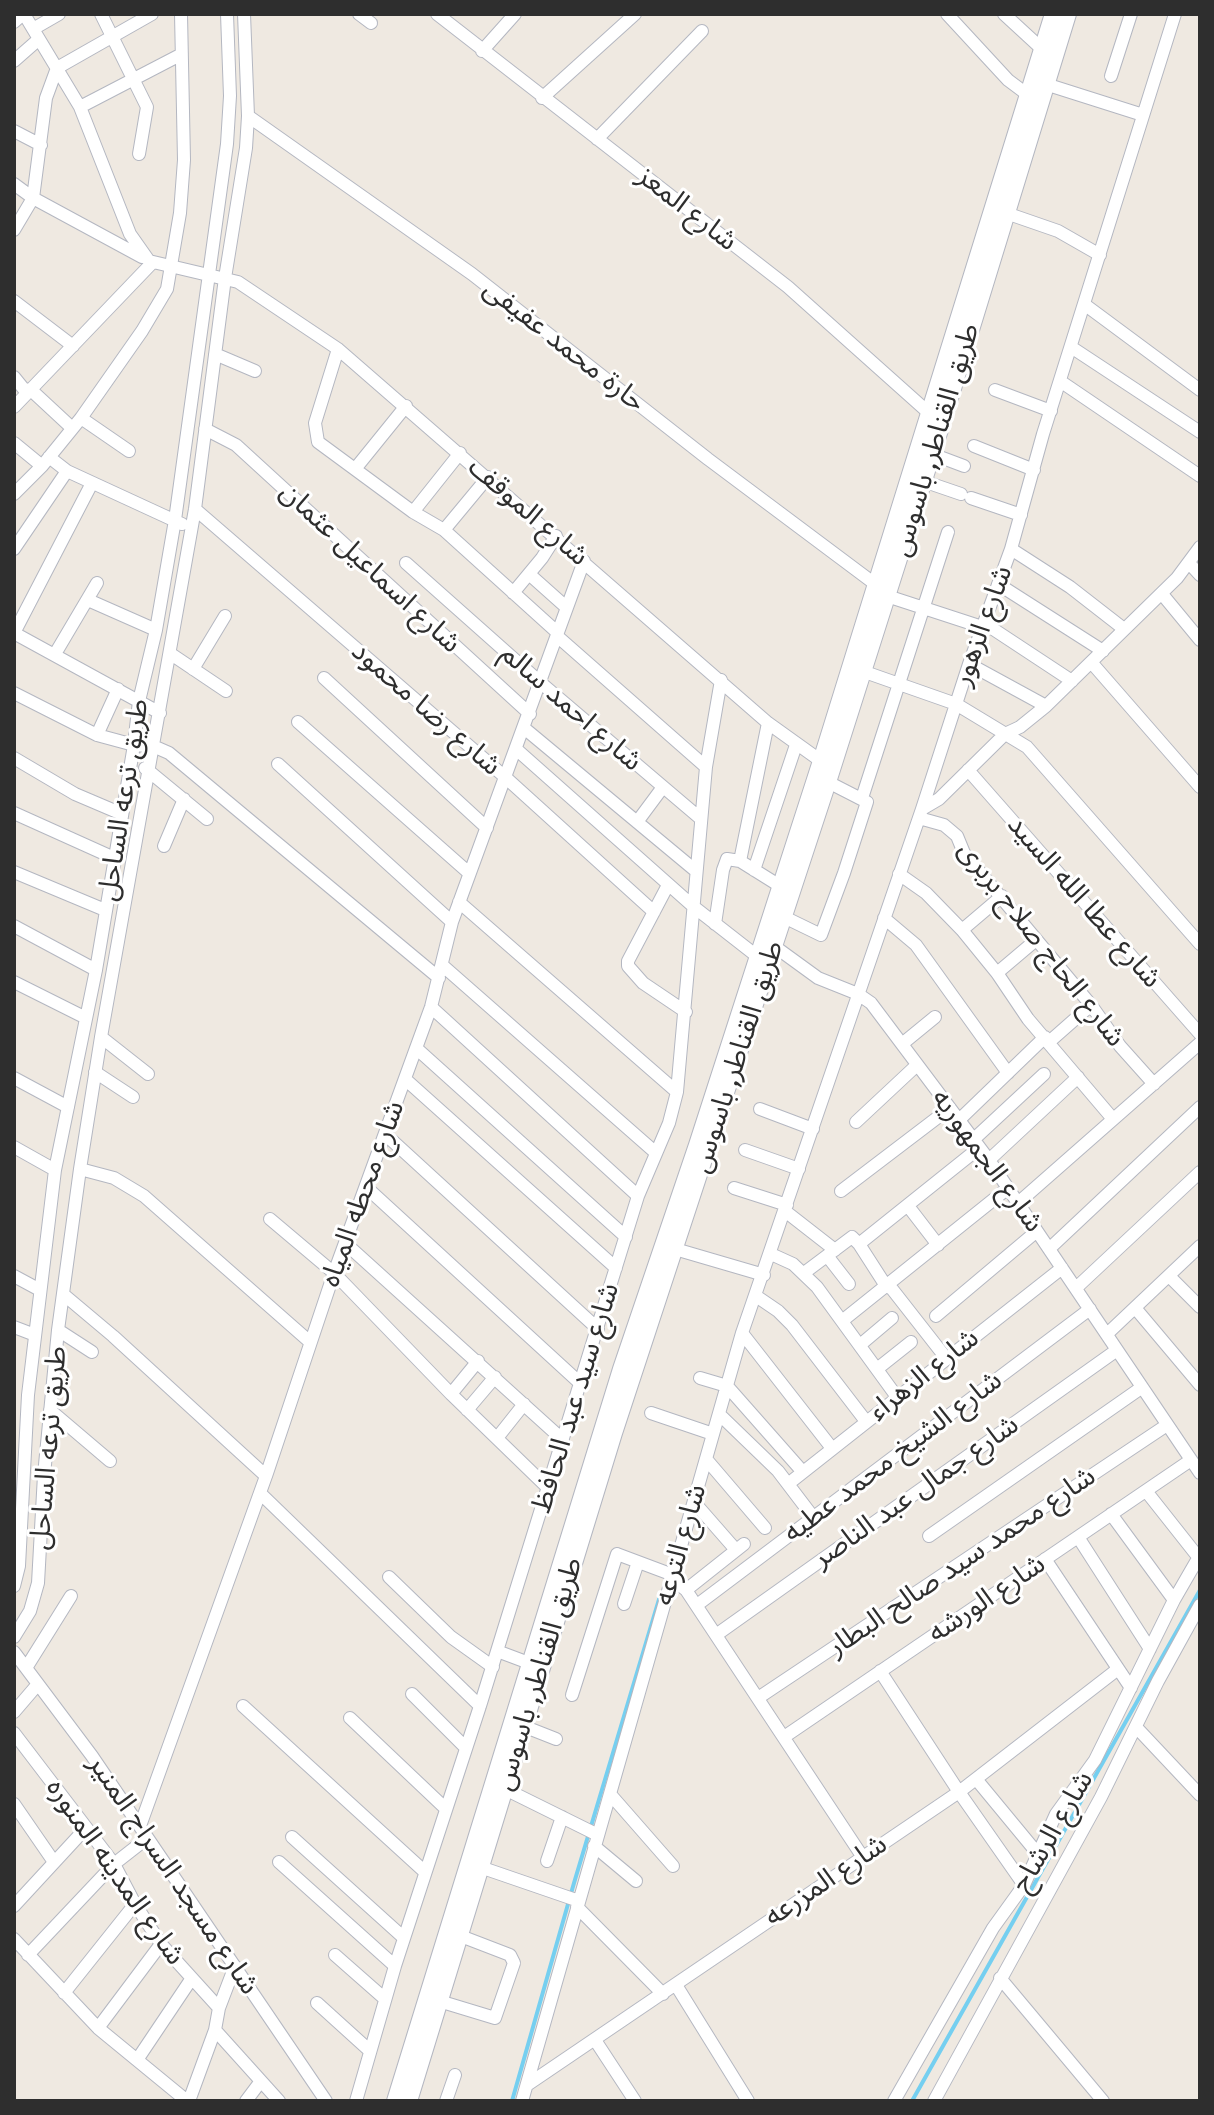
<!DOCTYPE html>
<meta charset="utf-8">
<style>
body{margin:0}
#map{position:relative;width:1214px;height:2115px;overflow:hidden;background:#efe9e1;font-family:"Fira Sans",sans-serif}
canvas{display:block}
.frame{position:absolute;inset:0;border:16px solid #2e2e2e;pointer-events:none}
</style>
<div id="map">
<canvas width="1214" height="2115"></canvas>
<div class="frame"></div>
</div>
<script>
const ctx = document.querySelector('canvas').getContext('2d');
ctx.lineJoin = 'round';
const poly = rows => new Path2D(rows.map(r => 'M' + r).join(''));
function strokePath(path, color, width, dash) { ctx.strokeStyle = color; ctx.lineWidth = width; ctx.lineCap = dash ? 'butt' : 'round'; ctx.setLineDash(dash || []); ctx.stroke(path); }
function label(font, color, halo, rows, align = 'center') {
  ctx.font = font + ' "Fira Sans","Noto Sans Arabic",sans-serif'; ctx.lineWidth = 6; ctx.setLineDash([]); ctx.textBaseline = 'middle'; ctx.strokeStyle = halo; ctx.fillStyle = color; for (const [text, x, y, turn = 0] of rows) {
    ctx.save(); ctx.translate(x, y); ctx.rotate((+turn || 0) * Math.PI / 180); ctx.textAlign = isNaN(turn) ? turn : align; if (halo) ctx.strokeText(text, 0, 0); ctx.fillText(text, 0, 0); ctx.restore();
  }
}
strokePath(poly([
 [512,2101,574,1883,660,1596],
 [912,2101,1200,1590]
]), '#75cff0', 4);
const street = poly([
 [24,14,80,107,130,234,149,261,238,282,338,349,768,723,821,761],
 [101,14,147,107,139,154],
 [359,14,371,23],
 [437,14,788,287,929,413],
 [947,14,1008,80,1028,95],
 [1004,14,1042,49],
 [14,22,23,14],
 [33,29,59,14],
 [482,51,515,14],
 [14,61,39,39],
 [1111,76,1131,14],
 [1039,82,1143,115],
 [542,98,635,14],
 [80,107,182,54],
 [248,116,472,274,708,459,875,584],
 [14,131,41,145],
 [597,139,702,31],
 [14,184,33,198,142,257],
 [1006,213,1058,231,1100,255],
 [14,230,33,198,46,98,57,68,152,14],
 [14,301,73,346],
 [1084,304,1200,390],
 [1071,347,1200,432],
 [338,349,315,423,318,442,413,512,444,530,558,633],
 [215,354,255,371],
 [14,377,27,393],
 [1060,381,1200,476],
 [30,389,72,428],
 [995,390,1051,411],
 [14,407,152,263],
 [81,418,129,451],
 [205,429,236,445,530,714],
 [14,443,42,466],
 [974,446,1034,470],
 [932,454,964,466],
 [49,457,67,471,182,524],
 [355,469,406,406],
 [923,481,961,494],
 [14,494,42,466,81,418,142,331,167,289,180,213,184,160,181,14],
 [971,498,1021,515],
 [195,509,505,777,654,912],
 [413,512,460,453],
 [444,530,488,477],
 [14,549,67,471],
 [1011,549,1070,587,1124,629],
 [406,563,541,683,701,819],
 [1189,563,1200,575],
 [529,574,566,607],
 [998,584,1103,651],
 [513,593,542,558,556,536],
 [1162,594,1200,640],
 [887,596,982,627],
 [88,600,156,630],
 [984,623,1072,681],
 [14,633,92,483],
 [14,633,160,713],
 [557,636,706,767],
 [55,654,97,583],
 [171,654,226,691],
 [1091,662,1200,787],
 [969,664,1046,706],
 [193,669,225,616],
 [862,671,956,704,1027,747,1200,944],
 [324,678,487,828],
 [14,693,97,735,134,745,153,746,169,753,439,978],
 [298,722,469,873],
 [524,728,696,871],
 [97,735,118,689],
 [516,749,694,907,758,957],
 [14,758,75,794,122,814],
 [278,764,452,922],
 [145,768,207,819],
 [968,770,1200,1034],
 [862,798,948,532],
 [922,809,939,799,1005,734,1020,727,1046,706,1177,578,1200,547],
 [14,813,114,858],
 [919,818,944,825,957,836,964,853,1091,1005,1120,1046,1154,1084],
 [637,822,663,787],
 [164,846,184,799],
 [740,861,768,723],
 [754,870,796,745],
 [14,872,105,910],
 [899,874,926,893,962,930,997,973,1028,1019,1113,1119],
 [668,885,628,961,628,966,643,983,686,1012],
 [459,902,677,1092],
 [784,917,821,935,844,873,867,802,828,782],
 [884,918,916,945,1008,1073],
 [715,924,723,870,727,859,740,861,780,886],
 [14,926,96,970],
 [962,930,1002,896],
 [774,946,818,978,858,994,871,1003,989,1160,1200,1473],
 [442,965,656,1153],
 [997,973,1036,940],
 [14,982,86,1018],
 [431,1007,638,1196],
 [101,1037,148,1074],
 [1049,1042,1091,1005],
 [902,1044,935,1017],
 [416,1048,626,1237],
 [95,1072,133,1097],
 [14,1078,68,1107],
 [405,1079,616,1268],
 [760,1109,813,1129],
 [959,1120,1045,1037],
 [856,1122,917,1065],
 [386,1135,598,1329],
 [973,1140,1044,1074],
 [14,1147,55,1170],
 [745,1150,799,1169],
 [989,1160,1078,1077],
 [80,1169,114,1178,144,1196,310,1342],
 [366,1187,581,1384],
 [734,1188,787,1205],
 [841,1191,950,1108],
 [1018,1203,1200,1043],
 [908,1206,938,1245],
 [785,1211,835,1250],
 [270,1219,334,1273,451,1394,547,1487],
 [345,1243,563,1440],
 [859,1244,886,1286,892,1289,946,1358],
 [675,1249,764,1275],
 [1049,1249,1200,1107],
 [771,1254,793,1264,817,1287,897,1397],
 [828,1257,849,1284],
 [804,1273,852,1237,859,1244,979,1148],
 [14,1276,40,1290],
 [1169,1276,1200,1307],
 [1076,1288,1200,1172],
 [63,1294,113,1336,266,1476],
 [756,1296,778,1311,792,1325,865,1420],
 [1136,1309,1200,1385],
 [936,1316,1037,1231],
 [842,1321,1008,1188],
 [14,1327,35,1335],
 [58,1330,92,1352],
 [742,1333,831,1447],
 [1107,1334,1200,1246],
 [860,1345,892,1318],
 [877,1369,911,1342],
 [700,1378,727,1386,802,1471],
 [451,1394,478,1361],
 [50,1410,110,1461],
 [467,1410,495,1377],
 [651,1413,713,1434],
 [719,1414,778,1471,813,1517],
 [497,1438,524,1404],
 [706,1459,765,1528],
 [788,1484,1062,1268],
 [1146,1491,1199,1558],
 [260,1493,480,1706],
 [694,1502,736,1550],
 [1111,1514,1174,1600],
 [929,1536,1141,1388],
 [1078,1537,1150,1649],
 [1045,1559,1131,1688],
 [389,1577,451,1637,493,1667],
 [672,1579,686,1590,862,1856],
 [14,1586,19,1566,28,1395,55,1170,96,970,134,745,139,701,156,630,175,520,227,144,230,96,227,14],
 [686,1590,744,1544],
 [624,1604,638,1562],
 [697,1605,1090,1309],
 [716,1635,1117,1350],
 [14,1637,30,1611,38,1583,44,1475,58,1330,80,1169,101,1037,195,509,225,278,246,148,248,116,244,14],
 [497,1651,529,1663],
 [14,1652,92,1756,326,2101],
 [26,1668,71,1596],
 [880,1671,959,1792,1024,1885],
 [412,1694,466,1748],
 [572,1695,617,1554,673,1575],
 [758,1698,1167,1425],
 [243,1706,425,1872],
 [14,1712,38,1684],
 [350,1718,446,1809],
 [523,1726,556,1739],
 [1136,1727,1200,1795],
 [14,1733,114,1864,135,1904,161,1944,219,2008],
 [784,1737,1191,1460],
 [976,1779,1038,1854],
 [503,1788,598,1835],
 [610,1794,673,1866],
 [14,1804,54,1862],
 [140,1826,266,1476,334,1273,431,1007,452,922,584,561],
 [292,1837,404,1938],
 [594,1846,636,1881],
 [547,1861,562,1817],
 [279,1862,395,1966],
 [480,1867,579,1901],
 [14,1906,86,1828],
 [577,1907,663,1994],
 [14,1939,98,2028,187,2101],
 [28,1955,114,1864,146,1839],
 [335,1955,385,1999],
 [1000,1978,1103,2101],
 [676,1985,748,2101],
 [64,1993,135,1904],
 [439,2001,495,2018,514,1963,510,1955,458,1935],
 [317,2003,370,2051],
 [98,2028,161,1944],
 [215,2030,279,2101],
 [595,2040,635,2101],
 [137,2060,192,1978],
 [527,2085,959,1792,1118,1669],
 [189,2101,215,2030,219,2008,235,1966],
 [246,2101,261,2081],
 [356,2101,395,1966,480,1706,638,1196,669,1123,677,1092,706,767,721,680],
 [446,2101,455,2075],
 [522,2101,742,1333,922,809,969,664,1011,549,1043,434,1175,14],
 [894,2101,993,1928,1024,1885,1056,1814,1095,1760,1174,1600,1200,1555],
 [934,2101,1101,1797,1158,1681,1200,1605]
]);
const secondary = poly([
 [395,2101,621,1369,697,1145,821,761,1053,14],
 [409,2101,614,1433,828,782,951,395,1068,14]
]);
strokePath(street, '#b4b7c1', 14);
strokePath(secondary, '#b4b7c1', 18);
strokePath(street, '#fff', 12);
strokePath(secondary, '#fff', 16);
label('28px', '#2e2e2e', '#fff', [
 ["شارع المعز",687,209,38],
 ["حارة محمد عفيفى",564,346,38],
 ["طريق القناطر, باسوس",936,440,-73],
 ["شارع الموقف",528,512,41],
 ["شارع اسماعيل عثمان",370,568,43],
 ["شارع الزهور",983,626,-70],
 ["شارع احمد سالم",571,708,41],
 ["شارع رضا محمود",426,709,41],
 ["طريق ترعه الساحل",124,800,-81],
 ["شارع عطا الله السيد",1084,902,49],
 ["شارع الحاج صلاح بربرى",1041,944,52],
 ["طريق القناطر, باسوس",738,1057,-72],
 ["شارع الجمهوريه",987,1161,54],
 ["شارع محطه المياه",363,1194,-70],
 ["شارع الزهراء",924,1375,-38],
 ["شارع سيد عبد الحافظ",576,1398,-73],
 ["طريق ترعه الساحل",49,1448,-85],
 ["شارع الشيخ محمد عطيه",893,1457,-37],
 ["شارع جمال عبد الناصر",916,1492,-35],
 ["شارع الترعه",681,1545,-74],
 ["شارع محمد سيد صالح البطار",962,1562,-34],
 ["شارع الورشه",987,1599,-34],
 ["طريق القناطر, باسوس",539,1674,-73],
 ["شارع الرشاح",1053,1832,-60],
 ["شارع المدينه المنوره",115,1872,55],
 ["شارع مسجد السراج المنير",173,1875,56],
 ["شارع المزرعه",826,1881,-34]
]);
</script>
